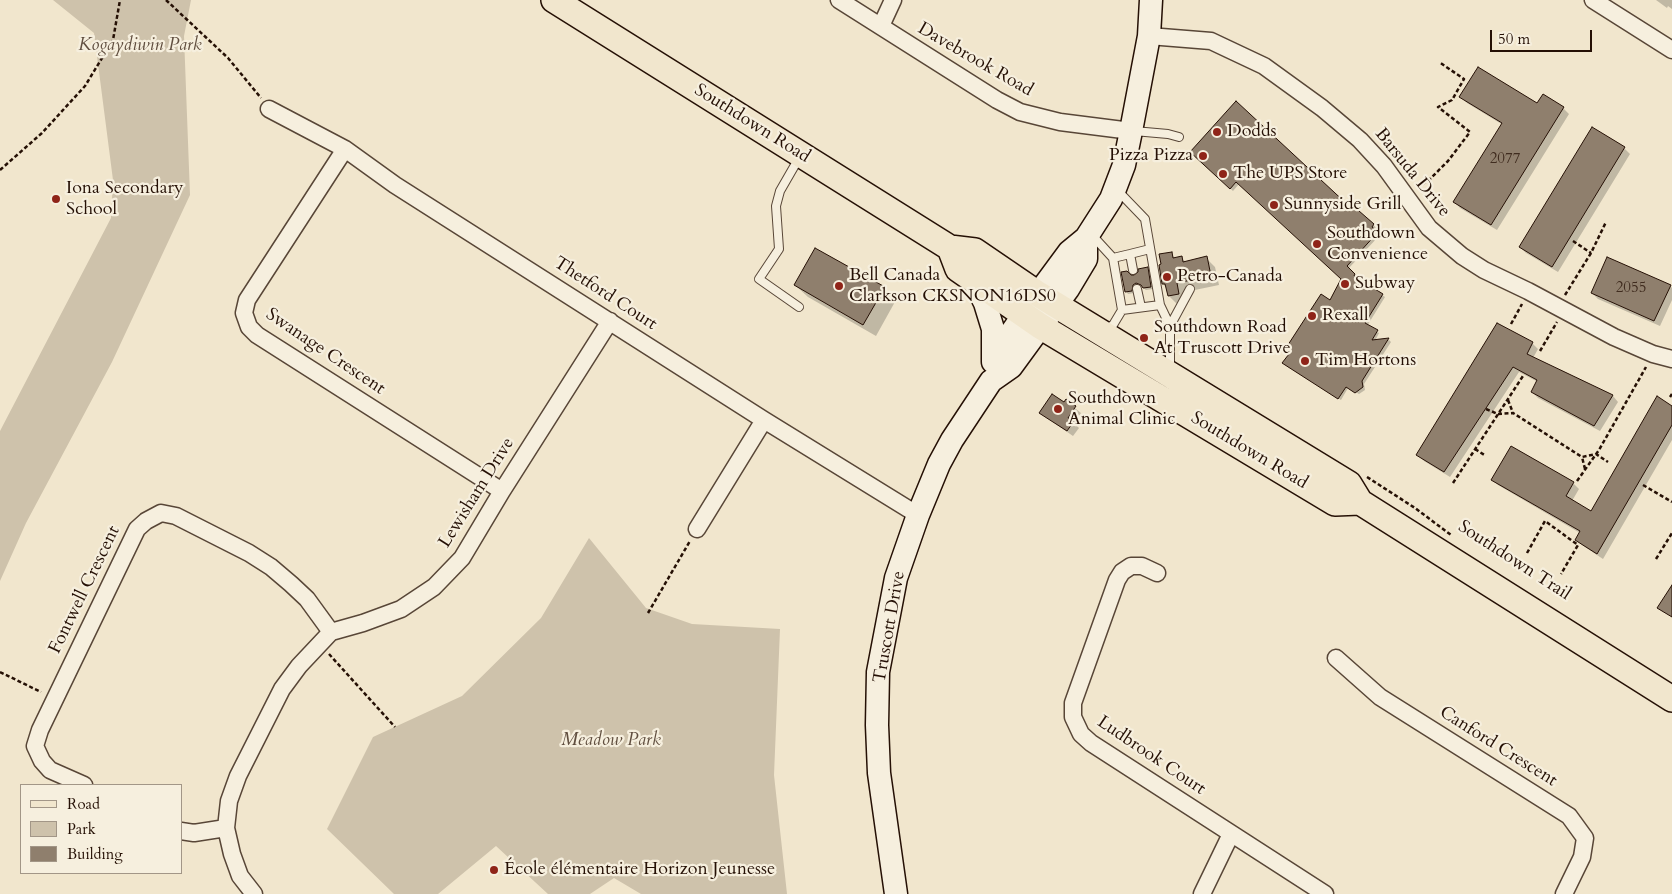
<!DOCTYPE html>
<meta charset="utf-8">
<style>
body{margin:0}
#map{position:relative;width:1672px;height:894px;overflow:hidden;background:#f1e6cd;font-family:Cardo,serif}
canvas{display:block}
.legend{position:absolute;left:20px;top:784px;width:162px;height:90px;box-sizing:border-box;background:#f6efde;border:1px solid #a29687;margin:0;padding:6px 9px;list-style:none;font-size:15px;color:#251005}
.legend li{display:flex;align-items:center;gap:10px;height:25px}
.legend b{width:25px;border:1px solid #a29687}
.scale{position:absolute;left:1490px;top:30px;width:102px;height:22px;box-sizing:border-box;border:2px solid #251005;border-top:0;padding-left:6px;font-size:15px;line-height:18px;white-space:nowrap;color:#251005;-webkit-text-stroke:4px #f6efde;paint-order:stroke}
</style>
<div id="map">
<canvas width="1672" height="894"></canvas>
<ul class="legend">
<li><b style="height:6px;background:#f1e6cd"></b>Road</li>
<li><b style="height:14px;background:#cec2ab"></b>Park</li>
<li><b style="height:14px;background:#8f7f6d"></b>Building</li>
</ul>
<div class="scale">50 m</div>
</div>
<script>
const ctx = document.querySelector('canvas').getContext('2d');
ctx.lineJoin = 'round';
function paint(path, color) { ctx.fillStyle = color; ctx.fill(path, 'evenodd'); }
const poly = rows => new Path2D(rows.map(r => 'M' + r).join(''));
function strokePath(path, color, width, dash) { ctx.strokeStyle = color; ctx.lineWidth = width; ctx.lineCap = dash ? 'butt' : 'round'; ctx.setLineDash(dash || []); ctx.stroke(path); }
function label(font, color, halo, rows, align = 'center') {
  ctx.font = font + ' Cardo,serif'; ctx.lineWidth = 4.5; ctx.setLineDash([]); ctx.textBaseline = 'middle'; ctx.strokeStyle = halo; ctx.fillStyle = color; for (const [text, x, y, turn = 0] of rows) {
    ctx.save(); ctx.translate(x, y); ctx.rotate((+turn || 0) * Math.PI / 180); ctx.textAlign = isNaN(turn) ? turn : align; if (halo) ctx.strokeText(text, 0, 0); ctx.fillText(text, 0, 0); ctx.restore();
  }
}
paint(poly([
 [53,0,191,0,184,36,190,195,112,362,26,523,0,581,0,431,111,218,113,180,94,33],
 [589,538,646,608,692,624,780,629,774,775,787,894,641,894,614,878,590,894,548,894,496,846,438,894,394,894,327,829,373,737,462,696,541,618]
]), '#cec2ab');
paint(poly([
 [1656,0,1672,0,1672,9,1668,6,1667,8],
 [1461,97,1563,108,1569,114,1497,230,1460,208,1455,202,1503,125,1467,103],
 [1592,129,1624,148,1630,154,1558,272,1526,253,1520,247],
 [1192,152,1349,208,1376,227,1374,230,1379,236,1348,269,1357,277,1356,279,1385,297,1367,326,1379,333,1375,341,1389,340,1391,342,1364,384,1365,390,1359,394,1348,388,1341,400,1286,365,1330,301,1343,279,1239,184,1233,191],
 [1171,254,1176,259,1181,258,1186,262,1206,258,1215,267,1219,285,1185,292,1187,303,1178,305,1169,296,1167,288,1163,284],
 [1147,268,1150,271,1153,289,1146,290,1139,285,1135,288,1134,293,1128,294,1126,291,1131,276,1135,277],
 [795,285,884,288,896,300,876,336,808,297],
 [1670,286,1672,288,1672,300,1660,326,1598,299,1592,293],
 [1532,343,1538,349,1533,358,1613,396,1618,402,1600,431,1538,398,1532,392,1538,382,1519,372,1450,477,1424,461,1418,455],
 [1066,401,1081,413,1074,423,1079,428,1073,436,1047,418,1041,412,1064,404],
 [1672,407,1672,440,1603,559,1582,545,1577,539,1580,533,1498,485,1492,480,1573,483,1579,489,1572,501,1591,512]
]), '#0003');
const building = poly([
 [1478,67,1537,103,1543,94,1564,107,1491,225,1453,202,1502,123,1459,97,1478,67],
 [1236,101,1349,206,1351,204,1374,224,1372,227,1378,232,1347,266,1355,274,1354,276,1383,294,1365,323,1378,330,1372,340,1389,338,1362,381,1363,387,1355,393,1346,387,1338,399,1282,363,1289,354,1284,351,1321,294,1330,300,1341,279,1236,182,1230,189,1190,152,1236,101],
 [1592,127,1625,147,1552,267,1519,247,1592,127],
 [815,248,885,287,863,325,794,285,815,248],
 [1172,252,1173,258,1182,256,1183,262,1207,256,1211,276,1177,283,1179,294,1168,296,1165,284,1162,284,1159,265,1161,264,1159,254,1172,252],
 [1607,257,1671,285,1654,321,1591,293,1607,257],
 [1148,267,1151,287,1143,288,1141,285,1136,283,1133,285,1132,291,1125,292,1121,272,1127,271,1131,275,1134,275,1138,272,1138,269,1148,267],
 [1497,323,1533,342,1527,354,1613,395,1594,426,1531,392,1537,380,1513,367,1444,472,1416,455,1497,323],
 [1052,394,1064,402,1066,399,1076,406,1068,418,1074,421,1067,431,1039,413,1052,394],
 [1657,396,1672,406,1672,425,1597,554,1575,540,1580,531,1491,480,1511,446,1574,482,1566,496,1591,511,1657,396],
 [1672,585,1672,617,1657,608,1672,585]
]);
paint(building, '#8f7f6d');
strokePath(building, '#251005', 1);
const lane = poly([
 [1134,131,1168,134,1179,137],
 [1118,191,1145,219,1160,305],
 [1091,234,1113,258,1122,310],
 [1130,254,1150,249],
 [1113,258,1130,254,1133,270],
 [1137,289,1141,307],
 [799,307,759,279,779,249,776,206,780,191,799,158],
 [1170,326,1190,289],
 [1104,330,1113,325,1122,310,1160,305,1170,326,1170,370]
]);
const street = poly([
 [839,0,997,100,1020,112,1060,122,1131,131],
 [1593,0,1672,50],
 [881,26,893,0],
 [1149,36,1211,41,1264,66,1322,108,1360,140,1384,166,1429,228,1462,256,1484,270,1528,291,1614,337,1653,354,1672,359],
 [269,109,345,149,395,185,764,420,918,515],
 [345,149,247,300,244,313,249,327,257,335,502,491],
 [697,529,764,420],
 [1157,573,1142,566,1131,566,1122,572,1117,580,1073,703,1073,717,1081,734,1091,743,1325,894],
 [1336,658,1380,697,1569,816,1585,838,1582,857,1564,894],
 [84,785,50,770,42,761,35,746,40,730,137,529,146,521,161,513,176,516,249,553,271,567,291,584,307,599,331,632],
 [181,831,194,833,226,828],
 [254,894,240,876,232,854,226,828,229,801,238,776,282,689,299,666,331,632,363,623,401,609,434,587,462,558,502,491,610,321],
 [1202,894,1231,834]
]);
const secondary = poly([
 [973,279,985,303,993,329,993,362],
 [993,359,1038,294,1069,252,1086,238,1111,199,1124,165,1131,131,1149,36,1151,0],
 [896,894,879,773,877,725,878,672,896,578,918,515,939,464,952,440,991,381,1011,367,1068,289,1086,259,1086,238]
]);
const primary = poly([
 [554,0,950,248,975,251,1038,294,1349,484,1360,502,1672,699],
 [950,248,958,269,1040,326,1335,503,1360,502]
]);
strokePath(lane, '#584637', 10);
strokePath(street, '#584637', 19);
strokePath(secondary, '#251005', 25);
strokePath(primary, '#251005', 28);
strokePath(poly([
 [166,0,228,58,261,98],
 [0,170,42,133,85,86,113,40,120,0],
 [1417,188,1430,179,1448,161,1470,132,1438,107,1452,100,1464,79,1439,62],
 [1573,241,1591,253],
 [1565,295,1591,253,1606,222],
 [1511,324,1522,304],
 [1540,351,1557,322],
 [1670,397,1672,394],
 [1508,400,1513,413],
 [1486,409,1498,414,1513,413,1582,457],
 [1475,449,1486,456],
 [1585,469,1582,457,1596,454,1608,462],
 [1367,477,1415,508,1451,535],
 [1577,481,1599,450,1646,367],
 [1453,483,1523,376],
 [1643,485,1672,502],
 [1527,553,1545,521,1578,545,1561,574],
 [1656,559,1672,533],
 [648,613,690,541],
 [329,654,395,727],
 [0,672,41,692]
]), '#251005', 2.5, [4, 2.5]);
strokePath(lane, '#f6efde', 8);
strokePath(street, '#f6efde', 16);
strokePath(secondary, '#f6efde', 22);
strokePath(primary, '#f1e6cd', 25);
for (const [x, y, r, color] of [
 [1217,132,5,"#8f2418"],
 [1203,156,5,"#8f2418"],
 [1223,174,5,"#8f2418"],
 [56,199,5,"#8f2418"],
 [1274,205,5,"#8f2418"],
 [1317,244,5,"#8f2418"],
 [1167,277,5,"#8f2418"],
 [1345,284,5,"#8f2418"],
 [839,286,5,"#8f2418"],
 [1312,316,5,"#8f2418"],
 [1144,338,5,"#8f2418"],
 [1305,361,5,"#8f2418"],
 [1058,409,5,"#8f2418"],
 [494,870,5,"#8f2418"]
]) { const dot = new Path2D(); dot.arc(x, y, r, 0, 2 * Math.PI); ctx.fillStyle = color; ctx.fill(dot); strokePath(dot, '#f6efde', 2); }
label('15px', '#402c1f', null, [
 ["2077",1505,160],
 ["2055",1631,289]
]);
label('italic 18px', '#604e3f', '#f6efde', [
 ["Kogaydiwin Park",140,46],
 ["Meadow Park",611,741]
]);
label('18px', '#251005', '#f6efde', [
 ["Davebrook Road",975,60,30],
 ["Southdown Road",752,124,32],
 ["Barsuda Drive",1412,173,51],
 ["Thetford Court",605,294,33],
 ["Swanage Crescent",325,352,34],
 ["Southdown Road",1249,451,31],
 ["Lewisham Drive",477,493,-58],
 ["Southdown Trail",1514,561,33],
 ["Fontwell Crescent",85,590,-64],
 ["Truscott Drive",890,627,-80],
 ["Canford Crescent",1498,747,32],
 ["Ludbrook Court",1151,756,34]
]);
label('18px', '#251005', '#f6efde', [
 ["Dodds",1227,132],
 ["Pizza Pizza",1193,156,"right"],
 ["The UPS Store",1233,174],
 ["Iona Secondary",66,189],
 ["School",66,210],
 ["Sunnyside Grill",1284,205],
 ["Southdown",1327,234],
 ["Convenience",1327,255],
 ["Bell Canada",849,276],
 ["Clarkson CKSNON16DS0",849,297],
 ["Petro-Canada",1177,277],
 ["Subway",1355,284],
 ["Rexall",1322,316],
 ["Southdown Road",1154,328],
 ["At Truscott Drive",1154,349],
 ["Tim Hortons",1315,361],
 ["Southdown",1068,399],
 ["Animal Clinic",1068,420],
 ["École élémentaire Horizon Jeunesse",504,870]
], 'left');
</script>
